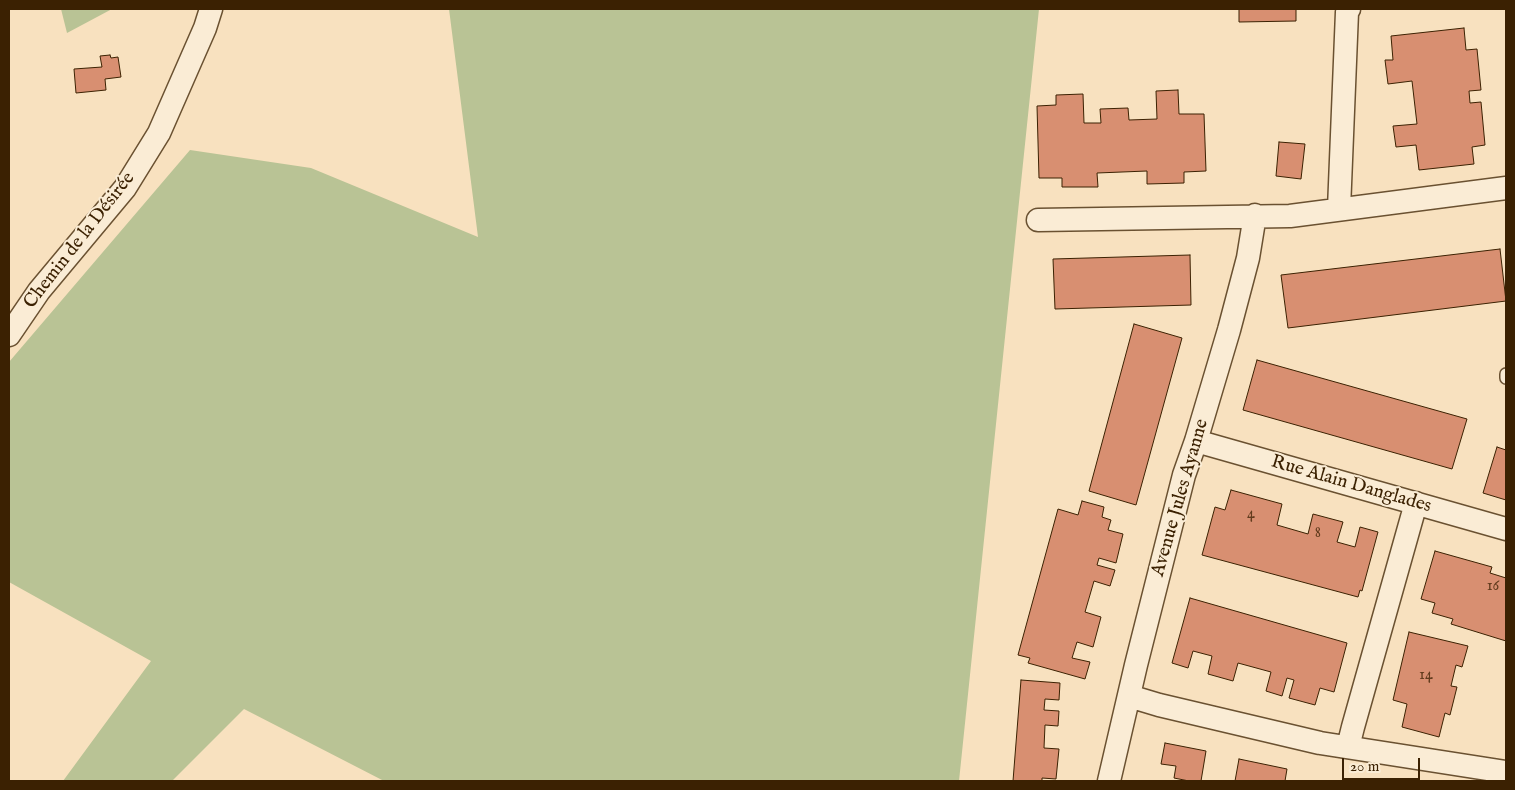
<!DOCTYPE html>
<meta charset="utf-8">
<style>
body{margin:0}
#map{position:relative;width:1515px;height:790px;overflow:hidden;background:#f8e1bf;font-family:"IM FELL English",serif}
canvas{display:block}
.frame{position:absolute;inset:0;border:10px solid #3b2102;pointer-events:none}
.scale{position:absolute;left:1342px;top:758px;width:78px;height:22px;box-sizing:border-box;border:2px solid #3b2102;border-top:0;padding-left:6px;font-size:15px;line-height:18px;white-space:nowrap;color:#3b2102;-webkit-text-stroke:4px #faecd5;paint-order:stroke}
</style>
<div id="map">
<canvas width="1515" height="790"></canvas>
<div class="frame"></div>
<div class="scale">20 m</div>
</div>
<script>
const ctx = document.querySelector('canvas').getContext('2d');
ctx.lineJoin = 'round';
function paint(path, color) { ctx.fillStyle = color; ctx.fill(path, 'evenodd'); }
const poly = rows => new Path2D(rows.map(r => 'M' + r).join(''));
function strokePath(path, color, width, dash) { ctx.strokeStyle = color; ctx.lineWidth = width; ctx.lineCap = dash ? 'butt' : 'round'; ctx.setLineDash(dash || []); ctx.stroke(path); }
function label(font, color, halo, rows, align = 'center') {
  ctx.font = font + ' "IM FELL English",serif'; ctx.lineWidth = 4; ctx.setLineDash([]); ctx.textBaseline = 'middle'; ctx.strokeStyle = halo; ctx.fillStyle = color; for (const [text, x, y, turn = 0] of rows) {
    ctx.save(); ctx.translate(x, y); ctx.rotate((+turn || 0) * Math.PI / 180); ctx.textAlign = isNaN(turn) ? turn : align; if (halo) ctx.strokeText(text, 0, 0); ctx.fillText(text, 0, 0); ctx.restore();
  }
}
paint(poly([
 [61,9,112,9,67,33],
 [449,9,1039,9,959,781,384,781,244,709,172,781,63,781,151,661,9,582,9,362,190,150,311,168,478,237]
]), '#b9c395');
const building = poly([
 [1239,9,1296,9,1296,21,1239,22,1239,9],
 [1464,28,1466,50,1477,49,1481,90,1469,91,1470,103,1481,102,1485,145,1472,147,1474,164,1419,170,1416,145,1396,147,1393,126,1417,124,1412,81,1388,84,1385,60,1393,60,1391,36,1464,28],
 [110,55,111,58,118,57,121,77,105,79,106,90,76,93,74,69,102,67,100,56,110,55],
 [1178,90,1179,114,1204,114,1206,171,1184,172,1184,183,1147,184,1147,171,1097,173,1098,187,1062,187,1062,178,1039,178,1037,106,1056,105,1056,95,1083,94,1084,123,1101,123,1100,109,1128,108,1129,120,1157,119,1156,91,1178,90],
 [1279,142,1305,144,1301,179,1276,176,1279,142],
 [1500,249,1506,301,1288,328,1281,275,1500,249],
 [1190,255,1191,305,1055,309,1053,259,1190,255],
 [1134,324,1182,338,1136,505,1089,491,1134,324],
 [1257,360,1467,419,1452,469,1243,410,1257,360],
 [1497,447,1506,450,1506,500,1483,493,1497,447],
 [1231,490,1282,504,1277,525,1308,534,1313,514,1343,522,1337,542,1355,547,1360,527,1378,532,1362,591,1360,590,1358,597,1202,555,1215,507,1225,510,1231,490],
 [1082,501,1104,507,1102,517,1111,520,1108,530,1123,534,1116,563,1099,558,1097,565,1115,570,1110,586,1094,581,1085,612,1101,617,1093,647,1077,642,1072,658,1090,662,1085,679,1028,663,1030,658,1018,655,1058,509,1078,515,1082,501],
 [1435,551,1492,567,1490,573,1506,578,1506,641,1451,624,1453,619,1432,613,1435,603,1421,599,1435,551],
 [1190,598,1347,643,1334,692,1320,688,1315,705,1289,698,1294,680,1287,678,1282,696,1266,691,1271,672,1238,663,1233,681,1208,674,1212,656,1193,651,1188,668,1172,663,1190,598],
 [1409,632,1468,646,1462,667,1456,665,1451,686,1457,687,1450,715,1445,713,1439,737,1402,727,1407,704,1393,700,1409,632],
 [1021,680,1060,683,1059,700,1045,699,1044,710,1059,711,1058,726,1045,725,1044,748,1059,749,1056,779,1042,778,1042,781,1013,781,1021,680],
 [1165,743,1206,751,1201,781,1189,781,1174,778,1176,766,1161,764,1165,743],
 [1239,759,1287,769,1285,781,1235,781,1239,759]
]);
paint(building, '#d88f71');
strokePath(building, '#3b2102', 1);
const lane = poly([
 [1506,374,1506,378]
]);
const street = poly([
 [1339,209,1347,12,1349,9],
 [1038,220,1290,216,1506,188],
 [9,335,39,291,125,188,159,133,205,28,211,9],
 [1196,441,1506,529],
 [1129,696,1159,705,1320,743,1506,772],
 [1348,747,1353,727,1416,503],
 [1109,781,1136,665,1184,475,1196,441,1229,330,1248,258,1255,215]
]);
strokePath(lane, '#6a5131', 14);
strokePath(street, '#6a5131', 25);
strokePath(lane, '#faecd5', 11);
strokePath(street, '#faecd5', 22);
label('16px', '#623c1e', null, [
 ["4",1251,515],
 ["8",1318,534],
 ["16",1493,587],
 ["14",1426,676]
]);
label('19px', '#3b2102', '#faecd5', [
 ["Chemin de la Désirée",80,241,-52],
 ["Rue Alain Danglades",1351,485,16],
 ["Avenue Jules Ayanne",1181,498,-74]
]);
</script>
